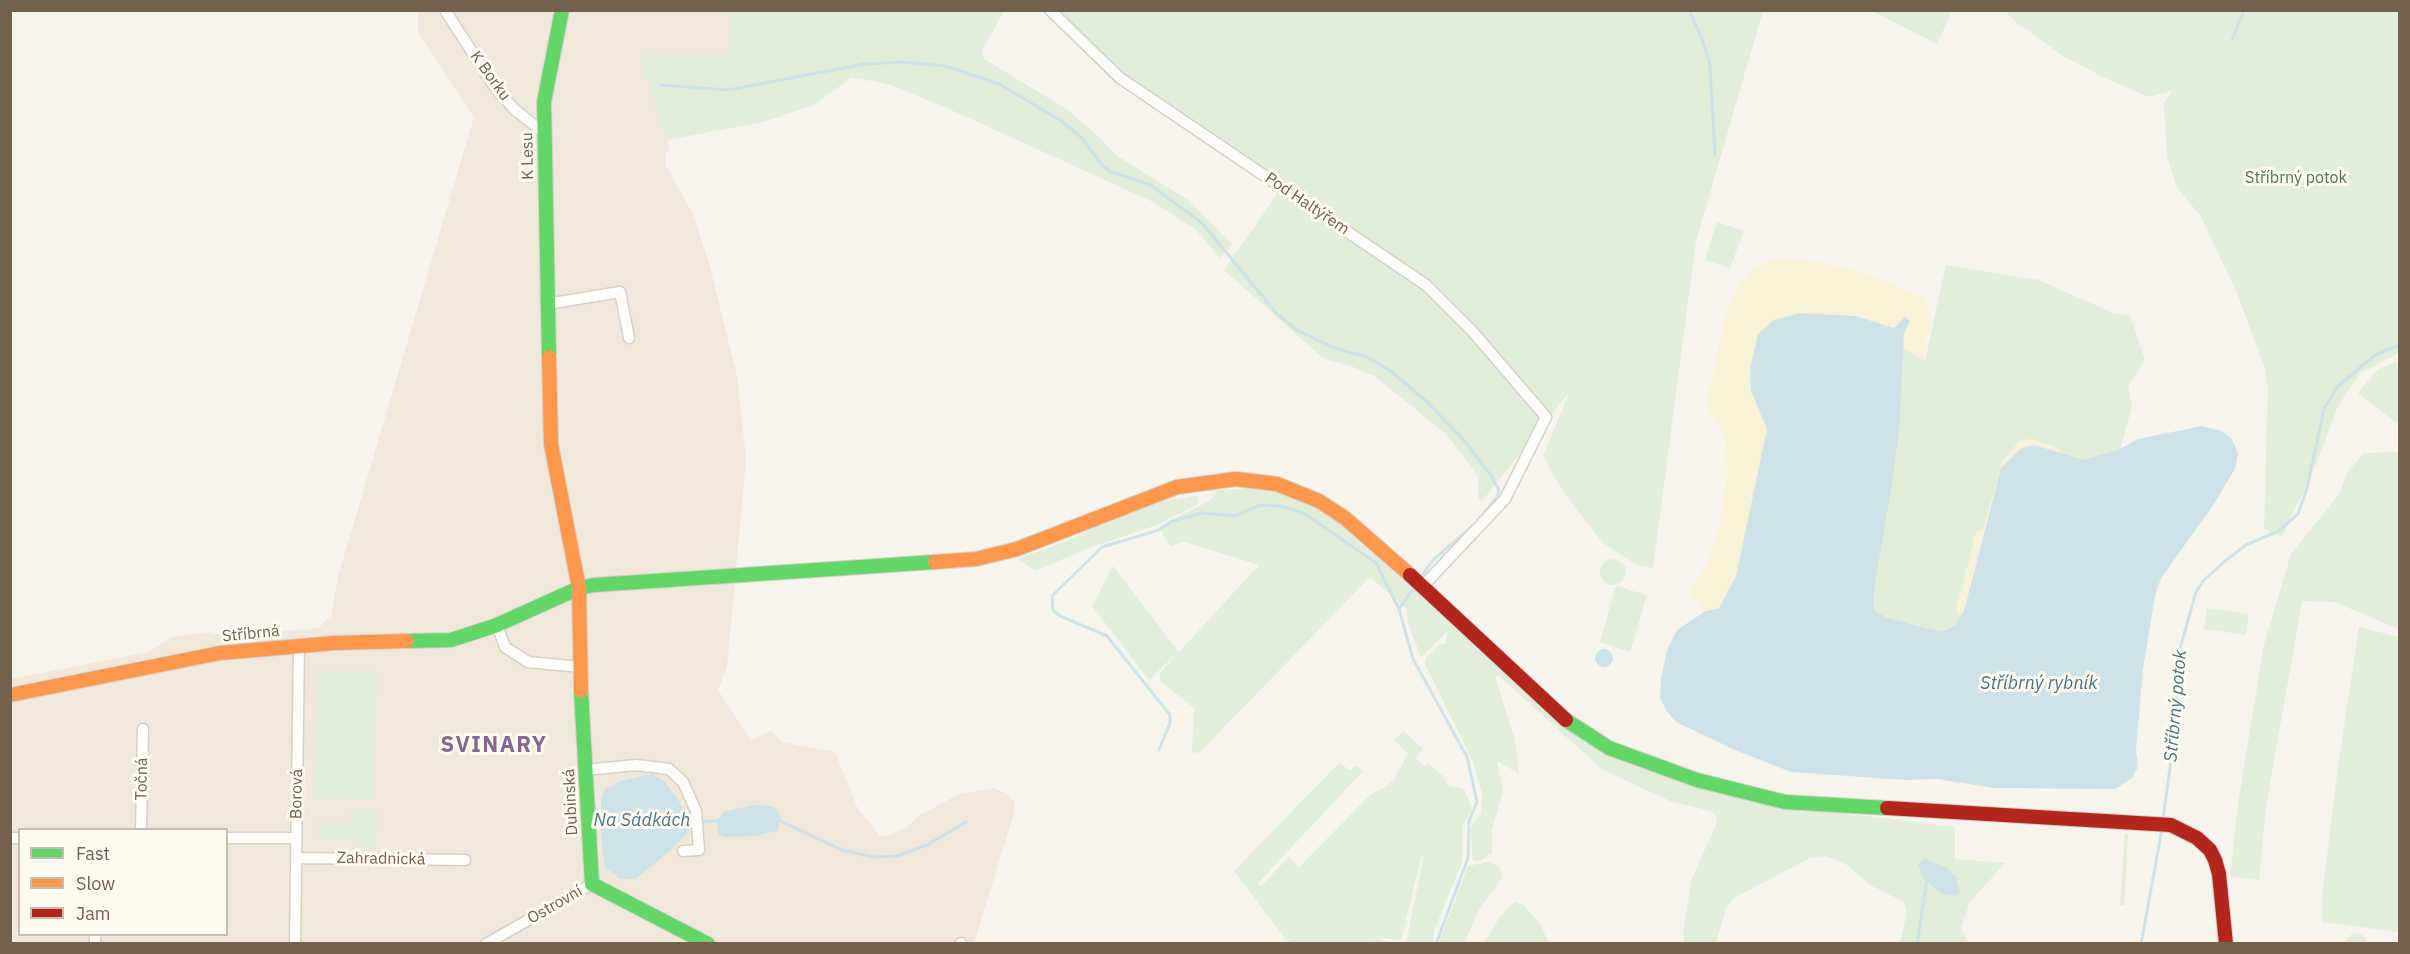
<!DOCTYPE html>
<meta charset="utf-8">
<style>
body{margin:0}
#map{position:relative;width:2410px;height:954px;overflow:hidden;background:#f7f4ed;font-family:"IBM Plex Sans",sans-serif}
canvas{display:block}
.frame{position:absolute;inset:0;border:12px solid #74604e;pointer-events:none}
.legend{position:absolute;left:18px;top:828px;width:210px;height:108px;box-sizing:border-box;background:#fefaef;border:2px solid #c7bcaf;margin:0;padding:8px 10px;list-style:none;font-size:18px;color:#74604e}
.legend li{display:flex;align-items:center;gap:12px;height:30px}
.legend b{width:30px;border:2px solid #c7bcaf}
</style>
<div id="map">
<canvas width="2410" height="954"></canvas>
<div class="frame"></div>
<ul class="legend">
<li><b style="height:8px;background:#63d668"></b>Fast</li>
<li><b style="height:8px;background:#ff974d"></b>Slow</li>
<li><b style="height:8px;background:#b3261e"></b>Jam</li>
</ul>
</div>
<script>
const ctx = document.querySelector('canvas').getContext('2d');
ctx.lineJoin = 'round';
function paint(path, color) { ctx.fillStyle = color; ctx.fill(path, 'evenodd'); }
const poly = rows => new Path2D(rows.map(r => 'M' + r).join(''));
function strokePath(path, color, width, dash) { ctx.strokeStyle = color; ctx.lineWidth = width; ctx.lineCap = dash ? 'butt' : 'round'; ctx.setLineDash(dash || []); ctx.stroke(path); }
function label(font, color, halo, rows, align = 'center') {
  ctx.font = font + ' "IBM Plex Sans",sans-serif'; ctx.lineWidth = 6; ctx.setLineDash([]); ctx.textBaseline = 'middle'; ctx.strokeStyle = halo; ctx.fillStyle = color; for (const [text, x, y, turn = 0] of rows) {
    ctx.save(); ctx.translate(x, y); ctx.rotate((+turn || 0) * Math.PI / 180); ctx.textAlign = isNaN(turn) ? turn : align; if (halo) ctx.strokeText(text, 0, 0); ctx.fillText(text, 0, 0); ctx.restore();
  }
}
paint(poly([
 [701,10,732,14,728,54,639,54,670,148,666,153,665,164,693,214,709,263,737,376,746,459,727,667,718,690,751,740,771,731,782,742,835,752,857,807,880,836,887,836,904,829,920,815,959,794,994,788,1006,793,1015,803,1013,816,974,943,11,943,10,679,148,652,172,637,210,632,227,636,318,628,331,616,339,573,474,117,418,32,418,11],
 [20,830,226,830,226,934,20,934]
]), '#f0e8db');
paint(poly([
 [701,11,1004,11,983,49,982,55,984,59,1065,108,1096,134,1116,155,1188,200,1232,244,1220,258,1195,229,1153,202,949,109,891,85,872,81,851,78,814,105,764,122,667,140,639,54,728,54,732,14],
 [1043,11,1763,11,1696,241,1653,568,1636,565,1603,543,1564,493,1543,456,1569,393,1482,501,1478,497,1478,476,1446,434,1374,376,1351,366,1324,359,1224,270,1285,183,1276,192,1246,168,1183,125],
 [1872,11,1952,11,1937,44],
 [2005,11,2399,11,2399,353,2360,373,2338,406,2316,465,2282,536,2264,529,2268,387,2265,369,2237,293,2200,215,2177,188,2167,157,2164,103,2172,91,2149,97,2103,77,2063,56,2017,23],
 [1717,222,1744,231,1730,268,1705,260],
 [1946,265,2039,280,2113,313,2130,315,2145,360,2128,386,2132,407,2120,449,2081,461,1999,466,2001,468,1959,613,1962,615,1955,626,1940,633,1885,619,1872,611,1871,596,1900,420,1903,348,1925,361],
 [2399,361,2399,425,2358,393,2378,369],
 [2399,452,2399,629,2334,602,2302,601,2266,807,2259,880,2230,877,2238,804,2264,645,2291,554,2339,494,2347,473,2364,453],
 [1260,488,1295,496,1335,519,1572,730,1616,759,1690,785,1755,802,1955,827,1955,859,2005,863,1970,902,1961,927,1968,943,1900,943,1907,913,1904,902,1870,885,1847,865,1825,856,1810,858,1734,898,1726,908,1716,943,1684,943,1683,932,1692,878,1716,825,1717,817,1711,811,1672,802,1603,770,1498,675,1495,677,1515,740,1519,774,1497,761,1503,791,1492,830,1492,853,1482,860,1473,861,1470,828,1481,813,1482,793,1473,762,1425,664,1425,659,1440,644,1445,644,1448,631,1421,657,1408,624,1407,609,1370,577,1199,753,1192,752,1194,708,1160,681,1160,673,1177,653,1149,680,1092,606,1113,566,1179,652,1259,565,1184,542,1170,546,1159,527,1212,499,1218,490],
 [1197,495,1198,504,1157,525,1086,549,1035,571,1018,559,1071,539,1116,517,1162,502],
 '1600 572a13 13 0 1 1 26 0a13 13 0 1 1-26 0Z',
 [1616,586,1647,595,1630,652,1600,642],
 [2207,608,2249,614,2246,635,2204,629],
 [2359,627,2399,637,2399,932,2322,922,2323,889,2338,767],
 [318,671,377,672,372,800,314,798],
 [1403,731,1423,748,1416,758,1425,766,1428,763,1444,777,1447,785,1464,789,1472,808,1463,825,1462,862,1434,931,1433,943,1406,943,1424,856,1421,857,1401,941,1375,937,1389,943,1283,943,1293,939,1286,940,1234,871,1339,763,1350,770,1357,766,1363,771,1258,883,1261,886,1289,857,1299,867,1371,794,1384,788,1394,779,1408,754,1394,740],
 [349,809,377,809,375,847,354,847,354,823,348,822],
 [319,823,353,824,352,840,318,839],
 [2125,833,2128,834,2124,905,2120,905],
 [1488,862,1499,866,1502,877,1479,910,1464,943,1439,943,1468,866],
 [1515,902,1524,905,1540,924,1549,943,1484,943,1501,915],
 [2357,933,2364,936,2367,943,2345,943,2350,935]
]), '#e2eed9');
paint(poly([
 [1773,258,1820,262,1867,274,1920,296,1929,308,1931,323,1925,346,1925,361,1903,348,1904,330,1910,321,1894,328,1856,316,1801,313,1751,390,1767,429,1762,453,1736,576,1719,608,1704,612,1689,590,1705,568,1718,534,1727,479,1726,437,1709,413,1708,401,1718,347,1726,313,1736,290,1751,272],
 [2031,439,2060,449,2060,455,2035,445,2021,448,2001,468,1999,466,2019,441],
 [1984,529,1964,611,1962,615,1956,610,1976,532]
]), '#f8f3d8');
paint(poly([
 [1801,313,1856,316,1894,328,1905,317,1910,321,1904,333,1900,420,1894,471,1873,595,1874,610,1887,618,1941,632,1955,626,1964,611,2001,468,2021,448,2035,445,2083,460,2120,449,2138,439,2202,426,2222,431,2232,439,2238,453,2235,469,2212,507,2161,578,2155,596,2143,669,2136,750,2138,767,2132,778,2115,789,1994,788,1937,779,1906,780,1791,772,1735,750,1676,722,1666,710,1660,698,1661,679,1667,650,1677,630,1704,612,1719,608,1736,576,1767,429,1751,391,1750,369,1758,334,1774,320],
 '1595 658a9 9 0 1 1 18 0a9 9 0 1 1-18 0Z',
 [652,774,665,782,681,804,689,831,670,851,635,879,620,879,605,867,601,837,601,800,605,789,621,781],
 [753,805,771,806,777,810,781,819,777,831,755,836,724,837,718,834,717,821,724,812],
 [1925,859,1947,868,1956,877,1960,892,1957,896,1942,894,1923,878,1918,864]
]), '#cfe2e7');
strokePath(poly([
 [1689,10,1702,39,1710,65,1715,154],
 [2232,40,2244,10],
 [661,85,728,90,864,64,903,62,945,66,999,84,1060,120,1082,138,1102,165,1111,172,1149,184,1202,223,1277,314,1297,330,1334,348,1367,357,1392,372,1426,401,1463,439,1492,477,1499,490,1497,497,1475,524,1433,560,1421,577],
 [1399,609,1416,585],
 [1159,750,1170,723,1170,715,1107,636,1060,616,1053,610,1052,596,1102,547,1159,530,1172,521,1202,513,1235,516,1260,505,1281,506,1305,514,1376,563,1399,609,1413,659,1467,757,1477,802,1469,821,1468,858,1436,944],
 [2163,819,2176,724,2179,652,2196,592,2203,581,2225,561,2246,545,2279,531,2298,514,2307,488,2324,409,2337,387,2375,355,2400,345],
 [778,820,842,850,874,857,897,856,927,845,966,822],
 [702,822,721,820],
 [1917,944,1927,879],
 [2141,944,2162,829]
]), '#cfe2e7', 3);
const street = poly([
 [445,10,494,86,514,109,544,133],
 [1050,10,1120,78,1426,285,1473,332,1546,417,1505,499,1423,586],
 [547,304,620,292,629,338],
 [497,625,505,647,528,662,580,667],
 [585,770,636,765,669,769,683,782,696,811,699,850,683,851],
 [141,830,143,729],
 [10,838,20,838],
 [226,838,296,838],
 [296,858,465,860],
 [95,944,95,934],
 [295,944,299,645],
 [486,944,592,884],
 [961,944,961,943]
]);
const fast = poly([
 [549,357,544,102,562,10],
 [407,641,451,640,497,625,579,588,594,585,935,562],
 [581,691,592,884,708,944],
 [1566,720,1609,748,1697,780,1785,802,1887,808]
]);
const slow = poly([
 [549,357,551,444,579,588,581,691],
 [935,562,976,559,1017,549,1177,487,1236,479,1277,484,1319,501,1345,518,1410,575],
 [10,695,220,653,335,643,407,641]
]);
const jam = poly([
 [1410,575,1566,720],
 [1887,808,2171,825,2197,838,2210,850,2215,860,2219,874,2226,944]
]);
strokePath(street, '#d6d1cb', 13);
strokePath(fast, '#d5d0c8', 16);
strokePath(slow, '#d5d0c8', 16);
strokePath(jam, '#d5d0c8', 16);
strokePath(street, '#fefdfc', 10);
strokePath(fast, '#63d668', 14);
strokePath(slow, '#ff974d', 14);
strokePath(jam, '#b3261e', 14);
label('16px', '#74604e', '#fefaef', [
 ["K Borku",490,76,54],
 ["K Lesu",528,156,-91],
 ["Pod Haltýřem",1307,204,34],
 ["Stříbrná",251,634,-6],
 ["Točná",142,779,-89],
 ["Borová",297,794,-89],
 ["Dubinská",571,802,-93],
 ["Zahradnická",381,859,1],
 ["Ostrovní",555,905,-30]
]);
label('16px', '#4f7946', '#fefaef', [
 ["Stříbrný potok",2296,178]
]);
label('italic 18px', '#487586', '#fefaef', [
 ["Stříbrný rybník",2039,684],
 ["Stříbrný potok",2176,706,-85],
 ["Na Sádkách",642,821]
]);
ctx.letterSpacing = '1.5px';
label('bold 22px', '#876690', '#fefaef', [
 ["SVINARY",494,746]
]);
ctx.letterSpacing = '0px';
</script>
